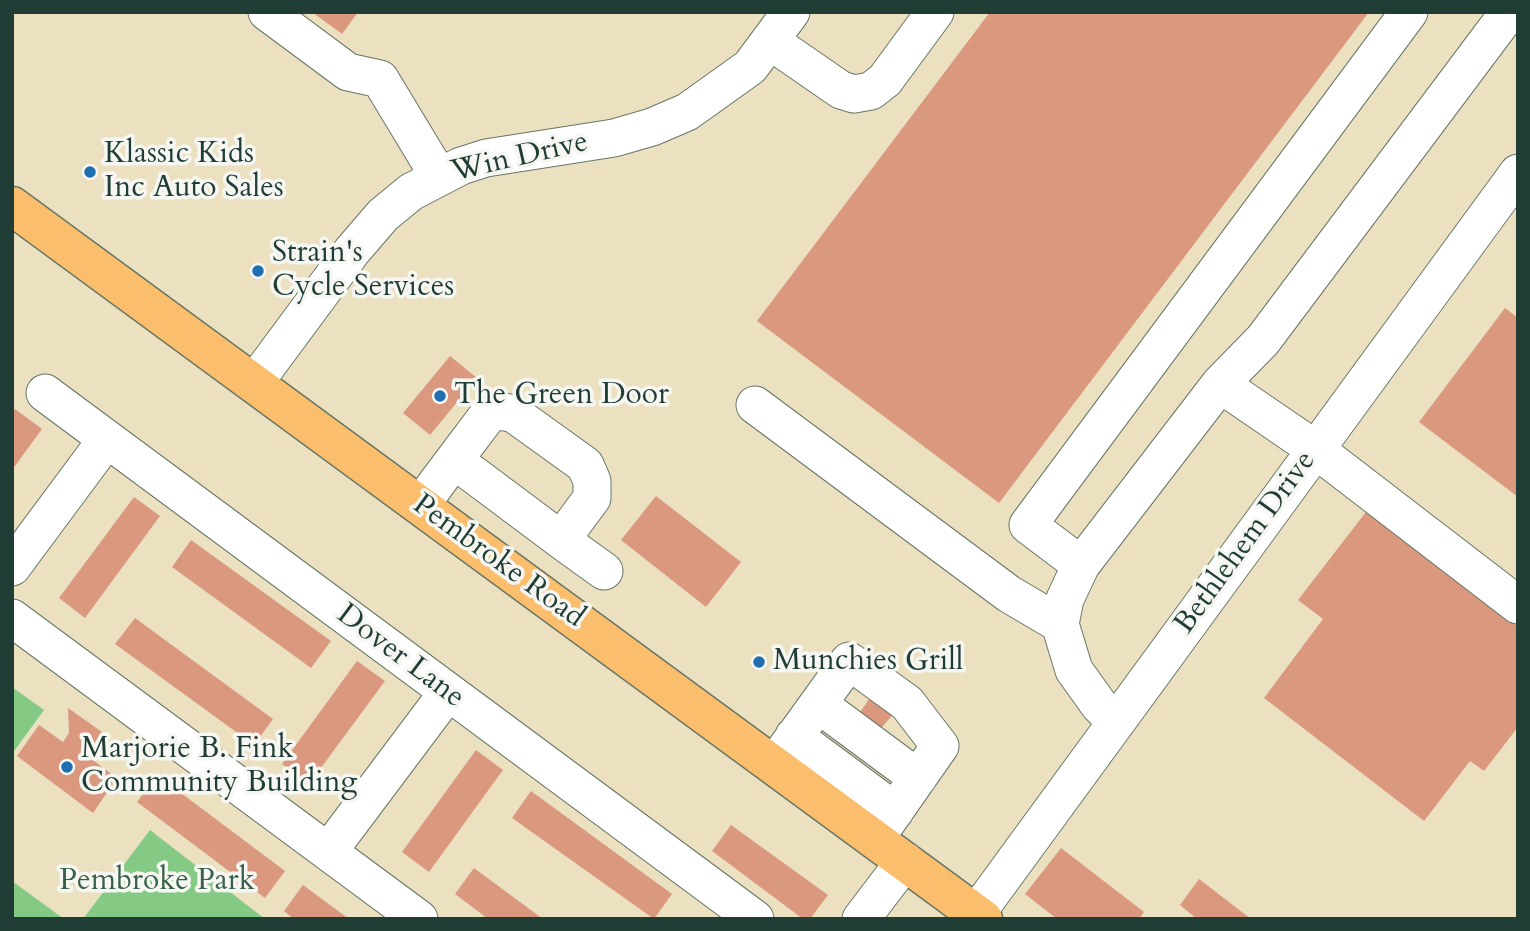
<!DOCTYPE html>
<style>
body{margin:0}
#map{position:relative;width:1530px;height:931px;overflow:hidden;background:#ebe1c0;font-family:Cardo,serif}
canvas{display:block}
.frame{position:absolute;inset:0;border:14px solid #1f3d34;pointer-events:none}
</style>
<div id="map">
<canvas width="1530" height="931"></canvas>
<div class="frame"></div>
</div>
<script>
const ctx = document.querySelector('canvas').getContext('2d');
ctx.lineJoin = 'round';
function paint(path, color) { ctx.fillStyle = color; ctx.fill(path, 'evenodd'); }
const poly = rows => new Path2D(rows.map(r => 'M' + r).join(''));
function strokePath(path, color, width, dash) { ctx.strokeStyle = color; ctx.lineWidth = width; ctx.lineCap = dash ? 'butt' : 'round'; ctx.setLineDash(dash || []); ctx.stroke(path); }
function label(font, color, halo, rows, align = 'center') {
  ctx.font = font + ' Cardo,serif'; ctx.lineWidth = 7; ctx.setLineDash([]); ctx.textBaseline = 'middle'; ctx.strokeStyle = halo; ctx.fillStyle = color; for (const [text, x, y, turn = 0] of rows) {
    ctx.save(); ctx.translate(x, y); ctx.rotate((+turn || 0) * Math.PI / 180); ctx.textAlign = isNaN(turn) ? turn : align; if (halo) ctx.strokeText(text, 0, 0); ctx.fillText(text, 0, 0); ctx.restore();
  }
}
paint(poly([
 [12,687,44,710,12,754],
 [150,830,265,919,83,919],
 [12,881,64,919,12,919]
]), '#84ca85');
paint(poly([
 [312,12,358,12,342,34],
 [990,12,1369,12,999,503,757,321],
 [1505,308,1518,318,1518,497,1419,422],
 [450,356,477,378,430,435,403,413],
 [15,409,42,429,12,470,12,413],
 [656,496,741,562,706,607,621,540],
 [134,497,160,516,85,618,59,598],
 [1369,508,1518,622,1518,727,1484,771,1470,761,1424,821,1264,698,1323,619,1298,600],
 [191,540,331,641,311,668,172,567],
 [135,618,273,719,254,745,115,644],
 [357,661,385,681,309,784,282,764],
 [872,695,895,712,877,733,856,718],
 [68,708,102,732,86,755,117,778,93,813,17,756,39,725,63,742,69,733],
 [476,750,503,770,429,872,402,852],
 [157,775,285,871,265,898,137,802],
 [531,791,672,894,654,919,512,818],
 [731,825,828,895,810,919,803,919,712,851],
 [1061,848,1144,912,1139,919,1057,919,1025,894],
 [474,868,543,919,488,919,475,909,455,894],
 [1199,879,1242,912,1251,919,1197,919,1180,905],
 [303,885,349,919,294,919,284,911]
]), '#da987f');
const minor = poly([
 [267,12,348,72,380,79,438,175],
 [1409,12,1028,525,1081,565,1220,384,1263,340,1509,12],
 [770,41,841,90,854,94,871,91,885,80,935,12],
 [255,382,352,251,383,215,411,192,461,166,486,158,614,138,652,127,687,112,750,67,791,12],
 [1220,384,1315,449,1518,605],
 [45,393,755,919],
 [755,405,1009,594,1060,624],
 [421,505,439,480,454,460,488,415,500,411,514,414,585,465,592,481,592,498,561,540,454,460],
 [561,540,604,571],
 [1081,565,1065,599,1060,624,1074,670,1099,705,1115,721],
 [12,567,107,439],
 [12,618,419,919],
 [818,704,918,778],
 [794,736,895,811],
 [774,765,849,661,907,703,940,746,875,839],
 [328,852,448,692],
 [976,914,1518,173],
 [861,919,905,861]
]);
const major = poly([
 [12,206,983,919]
]);
strokePath(minor, '#667665', 39);
strokePath(major, '#667665', 41);
strokePath(minor, '#fff', 37);
strokePath(major, '#fabe6d', 38);
for (const [x, y, r, color] of [
 [90,172,7,"#1f6fb2"],
 [258,271,7,"#1f6fb2"],
 [440,396,7,"#1f6fb2"],
 [759,662,7,"#1f6fb2"],
 [67,767,7,"#1f6fb2"]
]) { const dot = new Path2D(); dot.arc(x, y, r, 0, 2 * Math.PI); ctx.fillStyle = color; ctx.fill(dot); strokePath(dot, '#f6f6f2', 2.5); }
label('30px', '#1f3d34', '#f6f6f2', [
 ["Klassic Kids",104,155],
 ["Inc Auto Sales",104,189],
 ["Strain's",272,254],
 ["Cycle Services",272,288],
 ["The Green Door",454,396],
 ["Munchies Grill",773,662],
 ["Marjorie B. Fink",81,750],
 ["Community Building",81,784]
], 'left');
label('30px', '#1f3d34', '#f6f6f2', [
 ["Win Drive",520,158,-13],
 ["Bethlehem Drive",1246,543,-54],
 ["Pembroke Road",498,562,36],
 ["Dover Lane",400,657,37]
]);
label('30px', '#386048', '#f6f6f2', [
 ["Pembroke Park",157,882]
]);
</script>
